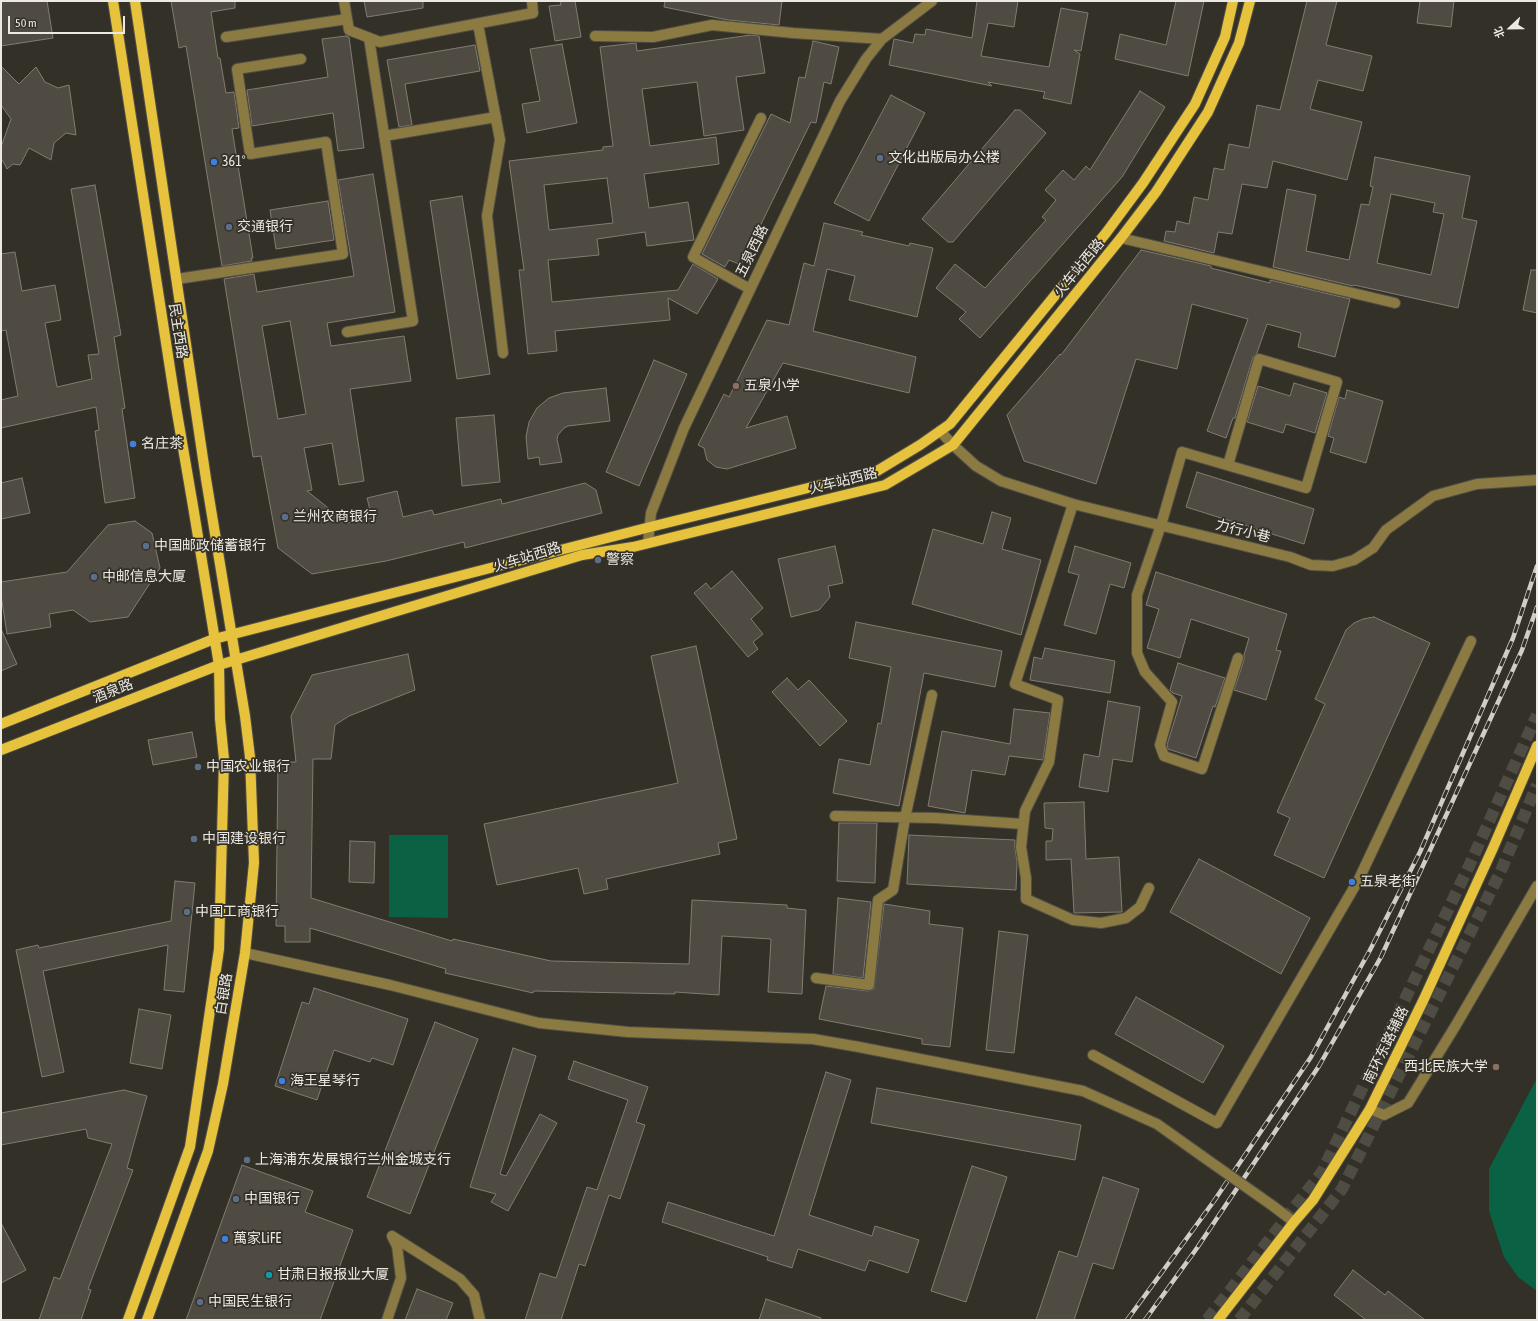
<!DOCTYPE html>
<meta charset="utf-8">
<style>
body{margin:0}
#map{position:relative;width:1538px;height:1321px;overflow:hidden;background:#333027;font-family:"Asap Condensed","Noto Sans SC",sans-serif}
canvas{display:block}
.frame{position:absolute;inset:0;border:2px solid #ece9e4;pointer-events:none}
.north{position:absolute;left:1490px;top:8px;width:40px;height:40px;-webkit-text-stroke:3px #333027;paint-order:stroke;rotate:248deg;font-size:11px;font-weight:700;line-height:16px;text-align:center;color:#ece9e4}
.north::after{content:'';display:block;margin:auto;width:14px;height:18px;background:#ece9e4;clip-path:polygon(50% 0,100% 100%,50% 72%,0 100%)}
.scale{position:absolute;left:8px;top:16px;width:117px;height:18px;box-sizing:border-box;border:2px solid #ece9e4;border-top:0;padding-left:5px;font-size:12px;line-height:14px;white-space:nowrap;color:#ece9e4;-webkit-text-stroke:3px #333027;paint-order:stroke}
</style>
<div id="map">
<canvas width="1538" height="1321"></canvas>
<div class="frame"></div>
<div class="north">北</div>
<div class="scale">50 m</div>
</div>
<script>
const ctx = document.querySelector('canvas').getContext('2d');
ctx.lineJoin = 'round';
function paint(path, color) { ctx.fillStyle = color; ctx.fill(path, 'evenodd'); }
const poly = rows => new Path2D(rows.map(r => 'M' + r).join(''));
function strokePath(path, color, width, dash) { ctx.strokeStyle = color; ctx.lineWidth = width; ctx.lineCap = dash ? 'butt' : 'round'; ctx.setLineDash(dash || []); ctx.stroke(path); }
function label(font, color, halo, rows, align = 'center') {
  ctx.font = font + ' "Asap Condensed","Noto Sans SC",sans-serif'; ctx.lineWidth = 3.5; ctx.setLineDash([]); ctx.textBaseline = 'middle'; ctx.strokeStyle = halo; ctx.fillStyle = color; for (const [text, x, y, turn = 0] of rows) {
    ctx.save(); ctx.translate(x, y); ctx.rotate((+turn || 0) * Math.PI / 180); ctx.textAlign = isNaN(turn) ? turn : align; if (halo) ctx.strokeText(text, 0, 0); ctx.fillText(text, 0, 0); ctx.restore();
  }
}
paint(poly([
 [389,835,448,835,448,918,389,917],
 [1537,1078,1537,1291,1518,1277,1504,1257,1489,1211,1489,1169]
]), '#0b6143');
const building = poly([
 [1,1,47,1,53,38,1,46,1,1],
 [171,1,235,1,235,8,211,12,218,58,220,58,226,93,234,92,239,128,232,129,253,258,251,258,252,261,222,266,186,46,179,48,171,1],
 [364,1,423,1,423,8,367,17,364,1],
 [560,1,575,1,581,37,555,41,549,6,561,5,560,1],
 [665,1,782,1,779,25,728,20,664,7,665,1],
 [977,1,1018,1,1014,27,988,23,981,56,1049,67,1061,8,1088,13,1081,51,1074,50,1080,54,1071,104,1043,98,1045,92,988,82,992,86,889,65,894,39,913,43,915,34,925,35,926,29,972,38,977,1],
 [1176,1,1204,1,1188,76,1115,59,1120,34,1166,45,1176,1],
 [1307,1,1337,1,1326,45,1372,56,1363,91,1318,80,1310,109,1362,122,1347,180,1273,161,1267,188,1242,184,1232,234,1218,232,1214,253,1164,241,1166,231,1175,232,1177,221,1189,224,1194,197,1208,200,1214,168,1224,170,1229,144,1249,148,1257,105,1280,110,1307,1],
 [1420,1,1454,1,1451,27,1417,23,1420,1],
 [751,35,759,36,765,73,736,77,744,130,704,136,697,82,642,89,650,146,716,137,719,164,644,174,649,208,688,202,694,240,647,246,645,232,597,239,599,255,548,260,552,302,678,290,693,264,718,279,697,314,668,298,670,320,555,331,557,351,528,354,519,270,524,270,509,161,603,150,603,147,613,146,600,47,636,43,637,51,751,35],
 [607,178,613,223,549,230,544,185,607,178],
 [346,36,349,37,364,148,338,151,333,113,252,126,247,90,328,77,322,39,346,36],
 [813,41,839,47,831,84,824,82,816,123,811,122,741,265,729,260,725,267,702,254,771,114,790,123,799,77,805,78,813,41],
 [562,44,577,123,527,133,522,104,540,101,530,49,562,44],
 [475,45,480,71,405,84,412,125,399,127,387,60,475,45],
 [1,66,19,84,36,67,45,82,58,88,69,85,76,135,66,133,54,143,51,160,29,148,20,165,13,164,7,169,3,161,1,160,1,147,11,119,1,105,1,66],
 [1140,91,1165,107,1122,177,980,338,959,319,966,312,936,288,955,264,985,288,1046,220,1042,217,1056,200,1045,190,1063,170,1074,180,1086,166,1090,170,1140,91],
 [891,95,925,113,869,221,834,203,891,95],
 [1015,110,1020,110,1046,133,953,242,948,242,922,219,1015,110],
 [1375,157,1470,176,1462,218,1477,221,1458,308,1354,285,1353,286,1273,267,1287,189,1316,195,1306,251,1349,260,1361,204,1369,205,1373,187,1370,186,1375,157],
 [1391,194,1435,203,1433,212,1444,214,1431,275,1377,263,1391,194],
 [373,174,395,312,327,323,331,346,404,336,411,381,350,389,364,481,339,485,332,443,304,448,312,490,307,491,347,523,372,518,367,498,397,491,403,517,432,510,434,515,501,499,502,504,585,483,596,490,602,513,465,548,464,542,386,561,312,574,278,548,261,456,253,457,224,279,254,274,257,292,354,276,338,180,373,174],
 [290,321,306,414,278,419,262,326,290,321],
 [95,185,121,335,114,337,125,408,122,409,135,498,105,503,95,431,99,430,96,407,1,428,1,400,18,396,6,330,1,331,1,254,15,252,22,291,55,285,61,320,45,323,57,387,92,379,88,355,99,354,71,189,95,185],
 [462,196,490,374,457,379,430,201,462,196],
 [328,201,334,240,276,249,270,210,328,201],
 [824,223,863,232,861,235,909,246,910,243,933,248,917,317,849,300,855,276,827,269,813,331,916,357,909,393,783,363,746,428,787,416,796,448,727,469,716,467,707,460,704,448,698,445,724,394,729,397,767,320,789,325,804,263,814,266,824,223],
 [1141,250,1211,266,1211,268,1270,283,1270,280,1350,299,1335,357,1298,347,1301,333,1267,324,1257,353,1253,357,1235,418,1233,418,1226,438,1207,431,1248,319,1192,304,1177,369,1136,359,1096,484,1024,461,1007,415,1060,354,1061,355,1141,250],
 [1531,270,1537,270,1537,313,1523,310,1531,270],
 [654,360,687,374,639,486,606,472,654,360],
 [1294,383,1327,393,1315,433,1286,424,1283,433,1247,422,1258,386,1290,396,1294,383],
 [606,388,610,421,568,426,564,428,558,435,557,439,562,462,540,465,539,457,528,459,526,437,529,422,537,408,549,398,563,393,606,388],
 [1347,390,1383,401,1366,463,1330,452,1334,438,1328,436,1339,397,1345,399,1347,390],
 [494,415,500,482,462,486,456,418,494,415],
 [1197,472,1314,509,1304,544,1186,507,1197,472],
 [22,478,30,513,1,519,1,483,22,478],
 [992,512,1011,518,1002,549,1041,560,1021,635,912,604,933,529,983,544,992,512],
 [135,521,152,533,160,568,128,617,90,622,73,610,49,614,51,627,7,634,1,595,1,582,67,572,108,525,135,521],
 [835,546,843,583,828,586,830,597,819,610,791,617,778,559,835,546],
 [1075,546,1131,563,1124,588,1110,584,1096,634,1064,625,1079,575,1068,572,1075,546],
 [732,571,763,608,751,619,763,634,753,642,758,649,748,657,694,593,706,583,711,589,732,571],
 [1156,572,1287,614,1276,650,1281,651,1266,700,1234,690,1244,660,1244,655,1249,638,1191,619,1180,658,1147,648,1159,609,1146,605,1156,572],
 [1374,617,1430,643,1324,878,1274,855,1290,818,1277,812,1325,704,1315,699,1346,630,1354,623,1363,619,1374,617],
 [856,622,1002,651,995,687,924,673,899,806,833,793,839,759,870,765,878,723,881,724,891,667,849,658,856,622],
 [1,629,17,664,1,671,1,629],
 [696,646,737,839,718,843,720,854,606,879,608,889,584,894,578,868,497,885,484,824,678,783,651,656,696,646],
 [1045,648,1115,661,1110,693,1030,680,1034,657,1042,659,1045,648],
 [408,654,415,690,349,716,335,725,331,759,313,759,311,898,452,941,453,939,551,961,689,964,692,900,787,905,787,908,806,910,802,994,768,992,771,939,722,936,719,995,675,992,675,994,534,991,533,993,445,973,446,969,310,928,310,942,285,942,285,926,276,926,278,762,296,762,291,716,312,675,408,654],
 [1178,663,1225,678,1215,707,1213,706,1196,758,1168,749,1167,745,1182,696,1173,693,1170,690,1178,663],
 [787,678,798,690,809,680,847,721,820,746,772,692,787,678],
 [1108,701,1140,707,1132,762,1113,759,1108,792,1079,787,1084,754,1099,757,1108,701],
 [1014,709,1050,713,1043,760,1009,756,1005,775,972,770,965,813,928,806,942,731,1010,744,1014,709],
 [192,732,197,757,153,765,148,740,192,732],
 [1084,802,1086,859,1119,857,1122,912,1074,913,1071,859,1046,860,1046,841,1052,841,1053,829,1045,828,1044,803,1084,802],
 [839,823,877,823,875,883,837,881,839,823],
 [909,835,1015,840,1015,848,1017,862,1016,890,907,884,909,835],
 [350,841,375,842,374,883,349,882,350,841],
 [1199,859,1310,918,1281,974,1170,912,1199,859],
 [175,881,195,883,184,992,164,990,168,945,43,971,64,1072,42,1077,16,950,38,945,39,948,171,921,175,881],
 [838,898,871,902,863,978,833,974,838,898],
 [884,904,930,911,929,924,963,928,950,1047,922,1044,922,1039,819,1019,826,986,868,991,874,989,884,904],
 [999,931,1028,935,1014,1053,986,1050,999,931],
 [314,988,408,1019,393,1065,372,1058,370,1062,334,1050,317,1100,275,1086,302,1002,309,1004,314,988],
 [1136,997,1224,1046,1203,1083,1115,1034,1136,997],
 [139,1009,171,1015,162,1069,130,1063,139,1009],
 [435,1022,478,1039,410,1214,367,1197,435,1022],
 [513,1048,536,1056,500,1174,506,1176,540,1114,557,1123,508,1211,491,1202,496,1194,470,1187,513,1048],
 [574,1061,648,1087,636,1122,645,1125,620,1199,609,1195,585,1266,579,1264,561,1320,525,1320,540,1273,556,1278,587,1187,597,1190,628,1100,568,1079,574,1061],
 [826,1072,851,1080,809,1215,872,1236,875,1226,919,1240,908,1273,869,1260,865,1271,798,1249,792,1268,767,1260,768,1257,662,1222,668,1202,774,1236,826,1072],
 [877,1088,1081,1125,1075,1160,871,1123,877,1088],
 [124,1090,147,1096,127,1168,133,1170,88,1289,91,1290,81,1320,39,1320,54,1277,60,1279,112,1144,88,1138,86,1129,1,1145,1,1113,124,1090],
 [242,1165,313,1191,305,1212,353,1230,320,1320,186,1320,242,1165],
 [972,1166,1007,1177,966,1302,931,1291,972,1166],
 [1103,1177,1139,1189,1113,1269,1093,1263,1074,1320,1036,1320,1059,1251,1077,1257,1103,1177],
 [1,1223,26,1270,1,1283,1,1223],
 [1353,1270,1385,1295,1388,1291,1425,1320,1366,1320,1334,1295,1353,1270],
 [417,1289,453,1303,446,1320,405,1320,417,1289],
 [766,1299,821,1318,821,1320,759,1320,766,1299]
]);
paint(building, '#4f4b42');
strokePath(building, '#807c72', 1);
strokePath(poly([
 [1207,1320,1322,1172,1470,864,1537,715],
 [1239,1320,1342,1189,1500,873,1537,785]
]), '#4f4c43', 12, [12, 6]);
const minor = poly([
 [344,1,349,30,380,42,533,13,532,1],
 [478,24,500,140,487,216,503,353],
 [595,36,653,37,712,25,793,33,882,39],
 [226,37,347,19],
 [384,136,496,117],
 [1121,238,1395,303],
 [177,279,343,254,326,142,250,154,237,69,301,59],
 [750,289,693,257,761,118],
 [347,332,413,321,369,38],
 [940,431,953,445,976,466,1001,481,1073,504,1290,557,1311,565,1333,566,1354,560,1373,548,1386,530,1433,496,1477,484,1537,480],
 [1228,465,1259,359,1337,382,1306,488,1182,452,1161,525,1137,595,1137,653,1145,672,1172,702,1160,745,1164,756,1202,769,1238,658],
 [1073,504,1015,684,1058,700,1049,762,1025,811,1021,847,1026,878,1026,899,1073,920,1101,923,1126,918,1140,907,1149,888],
 [648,543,651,513,684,428,840,101,866,59,882,39,932,1],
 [835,816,936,818,1023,824],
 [245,953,390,985,539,1023,628,1032,813,1039,859,1047,1083,1091,1157,1124,1202,1156],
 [816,978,869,985,878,900,893,890,905,818,932,695],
 [1093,1055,1217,1123,1359,879,1471,641],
 [1370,1109,1384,1115,1408,1103,1456,1025,1537,886],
 [1273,1206,1294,1222],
 [392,1236,460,1279,474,1295,480,1320],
 [387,1320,401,1278,397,1246,392,1236]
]);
const major = poly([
 [113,1,176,407,193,506,219,665,220,719,224,759,219,949,190,1147,128,1320],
 [135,1,206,479,245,716,250,757,254,863,245,953,223,1084,208,1151,147,1320],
 [1,724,214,639,650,527,877,471,920,445,950,424,1106,233,1143,183,1195,104,1225,37,1233,1],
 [1,750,219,665,582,555,633,547,885,485,953,445,1121,238,1156,192,1208,112,1239,43,1250,1],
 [1218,1320,1294,1222,1313,1200,1370,1109,1423,1001,1493,848,1537,746]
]);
strokePath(minor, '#514e45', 12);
strokePath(major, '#514e45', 12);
strokePath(minor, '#8b7a41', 10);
strokePath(major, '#e7c23d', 10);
const rail = poly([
 [1127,1320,1214,1201,1311,1057,1370,950,1420,852,1513,638,1537,566],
 [1145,1320,1197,1248,1319,1066,1381,957,1522,650,1537,607]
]);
strokePath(rail, '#d0cdc7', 4.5);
strokePath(rail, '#333027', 3, [9]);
const minorBridge = poly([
 [1202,1156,1273,1206]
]);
strokePath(minorBridge, '#514e45', 12, []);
strokePath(minorBridge, '#8b7a41', 10);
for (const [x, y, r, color] of [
 [880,158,4,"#5c6f8a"],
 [214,162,4,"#3f7fe0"],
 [229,227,4,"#5c6f8a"],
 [736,386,4,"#8d6e63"],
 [133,444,4,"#3f7fe0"],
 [285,517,4,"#5c6f8a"],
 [146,546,4,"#5c6f8a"],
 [598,560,4,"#5c6f8a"],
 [94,577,4,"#5c6f8a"],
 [198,767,4,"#5c6f8a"],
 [194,839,4,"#5c6f8a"],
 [1352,882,4,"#3f7fe0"],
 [187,912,4,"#5c6f8a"],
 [1496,1067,4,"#8d6e63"],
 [282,1081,4,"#3f7fe0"],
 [247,1160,4,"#5c6f8a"],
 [236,1199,4,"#5c6f8a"],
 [225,1239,4,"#3f7fe0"],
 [269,1275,4,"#0f9aa8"],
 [200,1302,4,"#5c6f8a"]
]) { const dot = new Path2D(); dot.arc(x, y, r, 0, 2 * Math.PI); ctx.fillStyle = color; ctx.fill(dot); strokePath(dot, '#333027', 1.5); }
label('14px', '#ece9e4', '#333027', [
 ["文化出版局办公楼",888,158],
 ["361°",222,162],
 ["交通银行",237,227],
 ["五泉小学",744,386],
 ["名庄茶",141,444],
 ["兰州农商银行",293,517],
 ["中国邮政储蓄银行",154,546],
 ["警察",606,560],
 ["中邮信息大厦",102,577],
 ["中国农业银行",206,767],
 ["中国建设银行",202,839],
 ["五泉老街",1360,882],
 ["中国工商银行",195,912],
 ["西北民族大学",1488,1067,"right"],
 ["海王星琴行",290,1081],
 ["上海浦东发展银行兰州金城支行",255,1160],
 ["中国银行",244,1199],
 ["萬家LiFE",233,1239],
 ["甘肃日报报业大厦",277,1275],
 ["中国民生银行",208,1302]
], 'left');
label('14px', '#ece9e4', '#333027', [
 ["五泉西路",752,251,-64],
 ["火车站西路",1079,268,-51],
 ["民主西路",178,331,81],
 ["火车站西路",843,481,-14],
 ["力行小巷",1243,531,14],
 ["火车站西路",527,557,-17],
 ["酒泉路",113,691,-21],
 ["白银路",224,994,-81],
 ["南环东路辅路",1386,1045,-64]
]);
</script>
